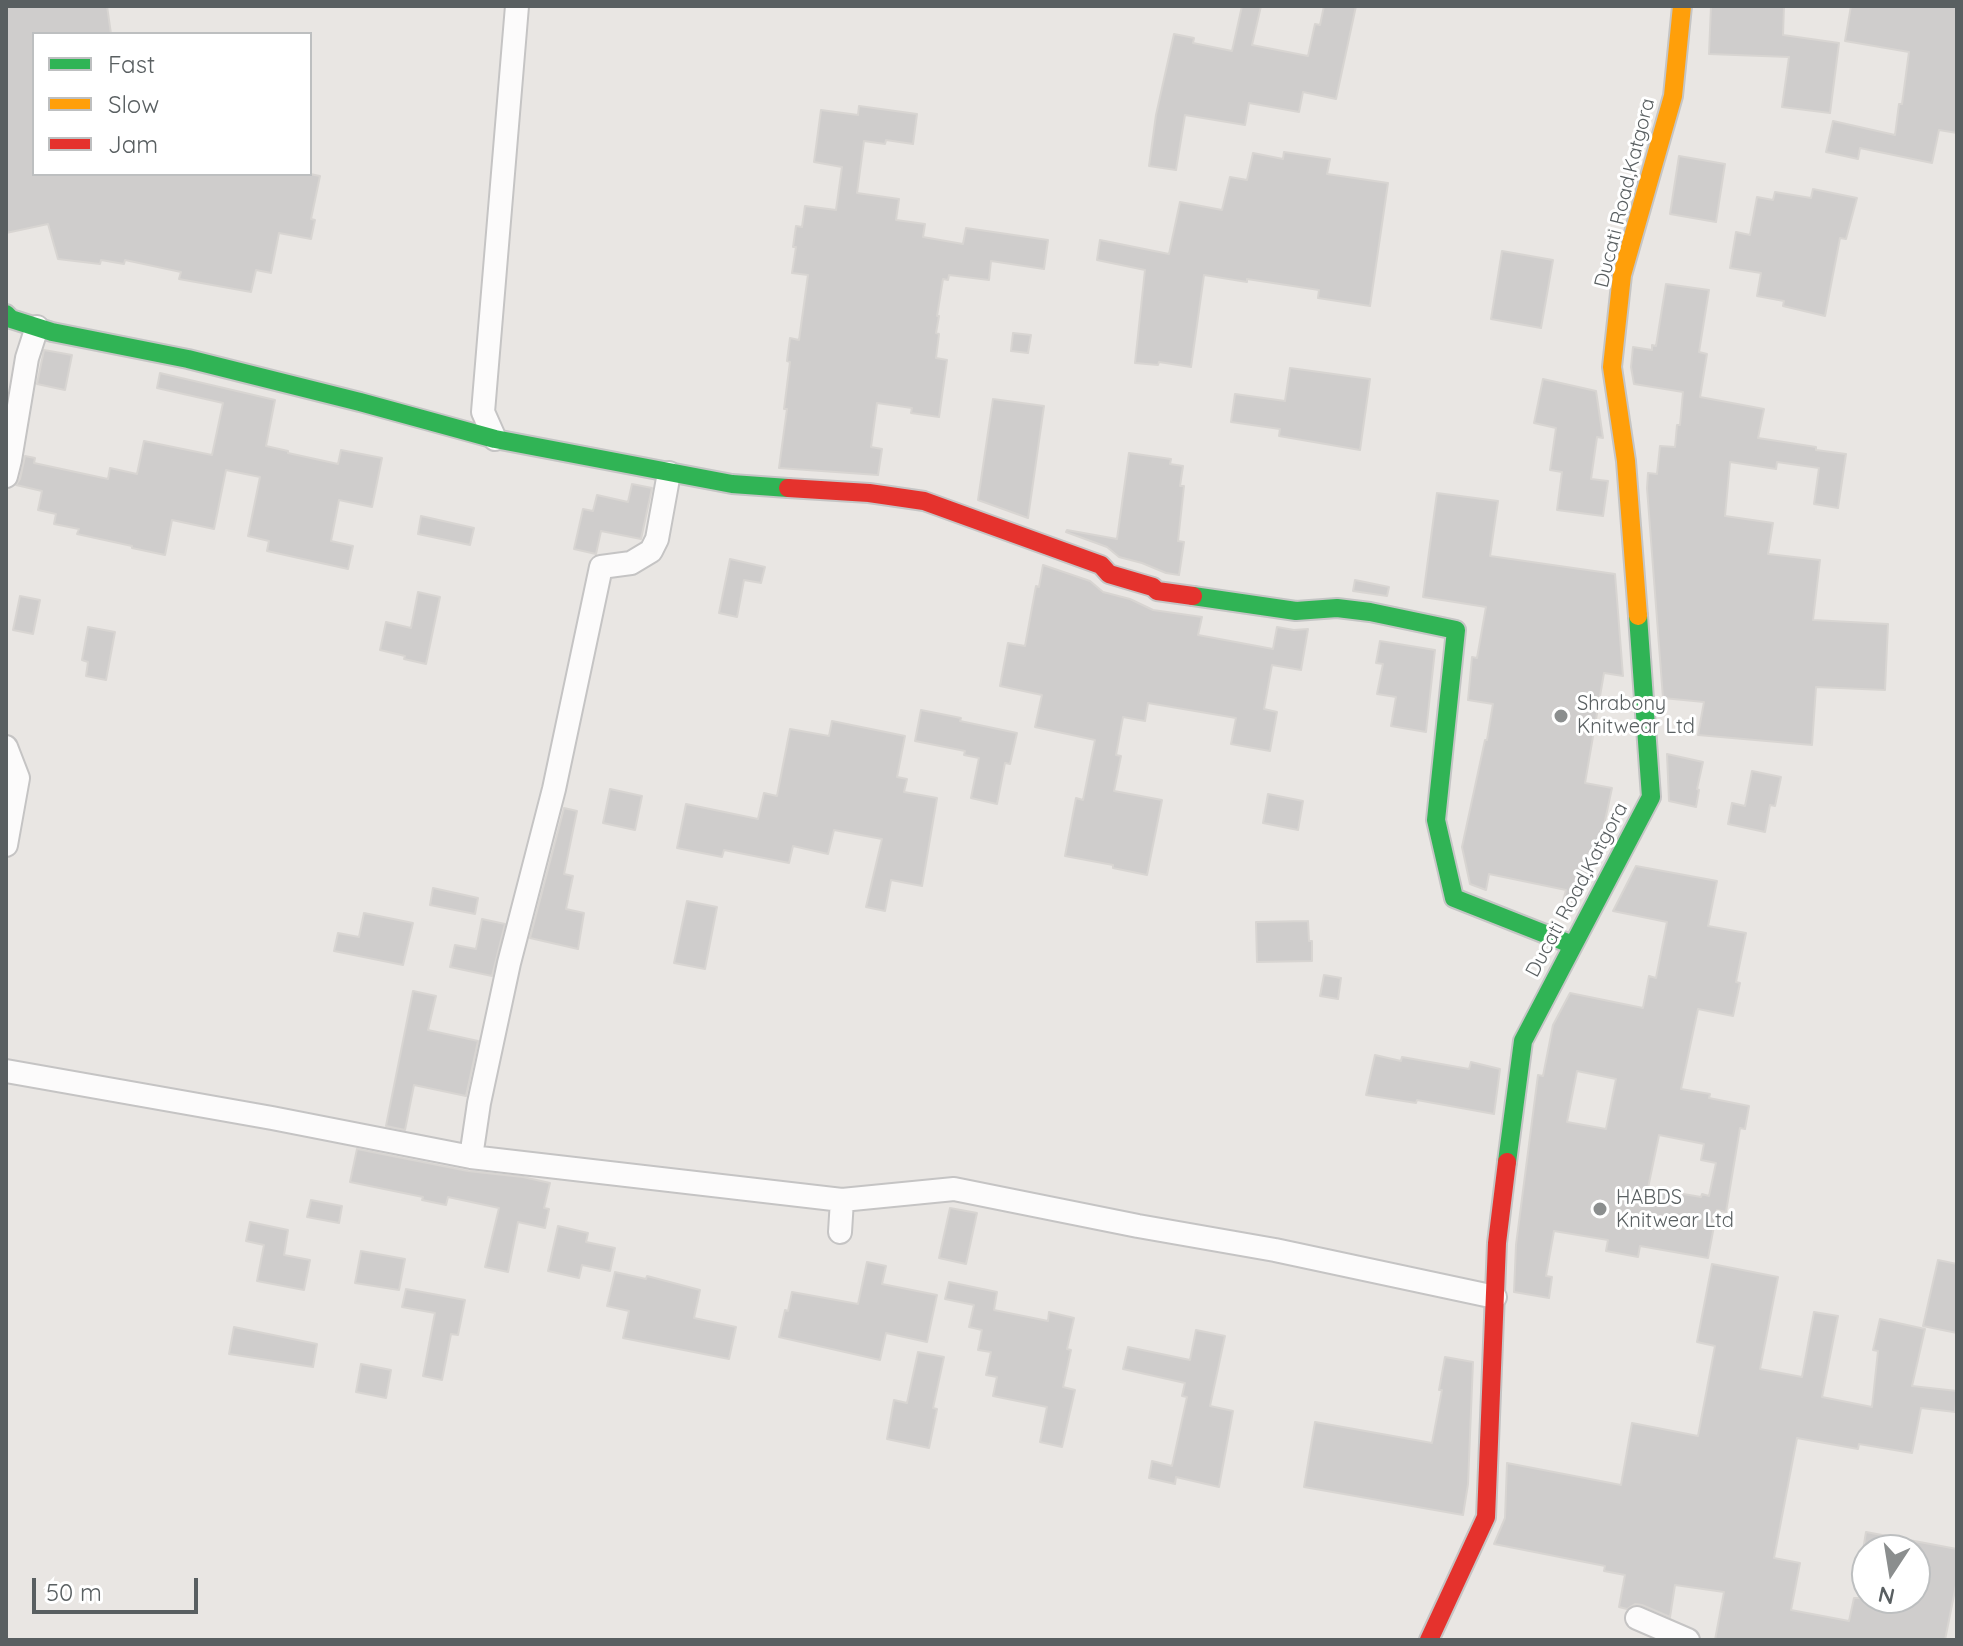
<!DOCTYPE html>
<style>
body{margin:0}
#map{position:relative;width:1963px;height:1646px;overflow:hidden;background:#e9e6e3;font-family:Quicksand,sans-serif}
canvas{display:block}
.frame{position:absolute;inset:0;border:8px solid #595f61;pointer-events:none}
.legend{position:absolute;left:32px;top:32px;width:280px;height:144px;box-sizing:border-box;background:#fff;border:2px solid #bdbfc0;margin:0;padding:10px 14px;list-style:none;font-size:24px;color:#595f61}
.legend li{display:flex;align-items:center;gap:16px;height:40px}
.legend b{width:40px;border:2px solid #bdbfc0}
.north{position:absolute;left:1851px;top:1534px;width:80px;height:80px;box-sizing:border-box;background:#fff;border:2px solid #bdbfc0;border-radius:50%;rotate:192deg;font-size:22px;font-weight:700;line-height:32px;text-align:center;color:#595f61}
.north::after{content:'';display:block;margin:auto;width:28px;height:36px;background:#8b8e8e;clip-path:polygon(50% 0,100% 100%,50% 72%,0 100%)}
.scale{position:absolute;left:32px;top:1578px;width:166px;height:36px;box-sizing:border-box;border:4px solid #595f61;border-top:0;padding-left:10px;font-size:24px;line-height:28px;white-space:nowrap;color:#595f61;-webkit-text-stroke:6px #fff;paint-order:stroke}
</style>
<div id="map">
<canvas width="1963" height="1646"></canvas>
<div class="frame"></div>
<ul class="legend">
<li><b style="height:10px;background:#30b455"></b>Fast</li>
<li><b style="height:10px;background:#ff9f0a"></b>Slow</li>
<li><b style="height:10px;background:#e5322d"></b>Jam</li>
</ul>
<div class="north">N</div>
<div class="scale">50 m</div>
</div>
<script>
const ctx = document.querySelector('canvas').getContext('2d');
ctx.lineJoin = 'round';
function paint(path, color) { ctx.fillStyle = color; ctx.fill(path, 'evenodd'); }
const poly = rows => new Path2D(rows.map(r => 'M' + r).join(''));
function strokePath(path, color, width, dash) { ctx.strokeStyle = color; ctx.lineWidth = width; ctx.lineCap = dash ? 'butt' : 'round'; ctx.setLineDash(dash || []); ctx.stroke(path); }
function label(font, color, halo, rows, align = 'center') {
  ctx.font = font + ' Quicksand,sans-serif'; ctx.lineWidth = 6; ctx.setLineDash([]); ctx.textBaseline = 'middle'; ctx.strokeStyle = halo; ctx.fillStyle = color; for (const [text, x, y, turn = 0] of rows) {
    ctx.save(); ctx.translate(x, y); ctx.rotate((+turn || 0) * Math.PI / 180); ctx.textAlign = isNaN(turn) ? turn : align; if (halo) ctx.strokeText(text, 0, 0); ctx.fillText(text, 0, 0); ctx.restore();
  }
}
const building = poly([
 [6,6,107,6,111,34,34,34,34,174,310,174,320,176,311,219,315,220,311,239,279,233,271,273,256,270,251,292,179,279,181,272,125,260,124,264,101,260,100,264,58,259,48,224,6,233,6,6],
 [1242,6,1261,6,1252,45,1308,56,1315,24,1320,25,1324,6,1356,6,1336,99,1303,92,1299,112,1249,103,1245,125,1185,115,1176,170,1149,166,1156,115,1174,34,1194,38,1193,43,1232,51,1242,6],
 [1711,6,1784,6,1783,35,1839,43,1830,113,1782,107,1789,57,1709,54,1711,6],
 [1851,6,1957,6,1957,133,1939,130,1932,163,1860,148,1858,159,1826,152,1833,121,1895,135,1899,104,1902,104,1909,52,1845,41,1851,6],
 [859,106,917,114,913,144,886,140,885,144,864,141,857,193,899,199,896,220,925,224,923,237,963,244,966,228,1048,240,1044,269,991,261,989,280,949,275,948,280,943,279,937,316,939,316,936,333,939,334,936,358,947,360,939,417,911,413,912,408,877,403,871,447,882,449,878,475,779,468,787,409,784,409,790,362,787,361,790,338,799,340,808,275,792,273,796,247,793,247,796,226,802,227,805,206,836,210,842,167,814,162,821,110,858,115,859,106],
 [1284,152,1330,159,1327,174,1388,183,1370,306,1318,298,1319,290,1247,279,1247,282,1204,275,1191,367,1159,362,1158,365,1135,363,1145,270,1097,260,1100,240,1169,254,1180,202,1222,210,1230,177,1247,180,1253,153,1283,159,1284,152],
 [1679,156,1725,164,1716,222,1670,214,1679,156],
 [1813,189,1857,198,1846,239,1840,238,1825,316,1783,306,1784,301,1757,296,1761,273,1730,268,1736,232,1750,235,1757,197,1773,200,1775,192,1811,198,1813,189],
 [1502,251,1553,260,1541,328,1491,319,1502,251],
 [1666,284,1709,290,1699,352,1707,354,1700,397,1764,409,1758,438,1816,447,1816,450,1846,454,1838,508,1814,504,1819,468,1777,462,1776,469,1730,462,1725,516,1773,523,1768,554,1820,560,1813,620,1888,624,1885,690,1816,687,1812,745,1698,735,1704,702,1663,698,1647,488,1648,473,1657,474,1660,446,1675,447,1677,425,1680,425,1683,392,1634,384,1631,367,1633,347,1652,350,1652,345,1656,346,1666,284],
 [1013,333,1031,335,1028,353,1011,351,1013,333],
 [44,350,72,355,65,390,37,384,44,350],
 [1290,368,1370,379,1360,450,1279,436,1280,429,1231,422,1235,394,1285,401,1290,368],
 [160,373,275,400,266,446,288,451,288,453,338,464,341,450,382,458,372,507,339,500,331,541,353,546,348,569,267,551,269,541,248,536,260,477,226,470,214,529,172,520,165,555,132,548,132,546,77,534,79,529,54,524,56,514,38,510,42,491,16,485,20,479,25,456,35,458,34,463,108,479,110,468,137,474,144,441,212,455,223,403,157,388,160,373],
 [1543,379,1596,391,1603,438,1597,437,1591,479,1608,481,1603,516,1557,510,1562,472,1550,470,1556,428,1534,423,1543,379],
 [993,399,1044,406,1028,518,978,500,993,399],
 [1129,453,1171,459,1170,464,1183,466,1180,486,1184,486,1178,541,1184,542,1179,575,1166,573,1142,563,1119,557,1107,547,1066,532,1067,530,1117,539,1129,453],
 [632,484,652,488,641,539,601,531,596,554,574,549,583,509,593,511,597,495,628,502,632,484],
 [1437,493,1498,501,1490,556,1615,574,1623,676,1604,673,1585,783,1612,788,1597,858,1574,903,1563,901,1566,890,1489,874,1486,890,1470,884,1462,847,1485,740,1487,740,1493,704,1468,700,1472,657,1477,658,1486,607,1423,597,1437,493],
 [421,516,474,528,470,545,418,534,421,516],
 [730,559,765,567,761,583,744,580,737,617,719,613,730,559],
 [1043,565,1090,581,1103,592,1130,599,1153,610,1202,617,1198,635,1273,649,1277,627,1294,630,1308,629,1301,670,1272,665,1264,709,1277,712,1270,751,1231,744,1236,718,1148,703,1145,721,1123,717,1116,755,1121,756,1114,791,1162,800,1147,875,1113,868,1113,865,1065,856,1076,798,1083,800,1095,740,1035,727,1042,695,1000,686,1008,643,1025,646,1036,586,1039,587,1043,565],
 [1355,580,1389,587,1387,596,1353,591,1355,580],
 [418,592,440,597,426,664,404,659,405,656,380,650,386,622,411,628,418,592],
 [20,596,40,600,33,634,13,630,20,596],
 [88,627,115,632,106,680,86,676,88,662,82,660,88,627],
 [1380,641,1435,650,1426,732,1391,726,1396,697,1377,694,1383,664,1376,663,1380,641],
 [921,710,961,718,960,721,1017,733,1010,764,1005,763,997,804,971,798,979,758,964,755,965,751,915,741,921,710],
 [832,721,905,736,897,777,907,779,904,792,937,798,922,886,891,880,885,911,866,907,882,839,834,830,828,854,793,846,789,863,724,850,722,857,677,848,686,804,758,819,764,793,777,796,790,729,829,736,832,721],
 [1667,754,1703,762,1697,789,1699,790,1696,807,1669,801,1667,754],
 [1752,771,1781,777,1775,806,1770,805,1765,832,1728,824,1732,803,1745,806,1752,771],
 [610,789,642,796,635,830,603,823,610,789],
 [1268,794,1303,801,1298,830,1263,823,1268,794],
 [564,808,577,811,564,874,573,876,566,909,584,913,578,949,530,938,564,808],
 [1636,866,1717,881,1708,926,1746,933,1736,982,1740,983,1733,1016,1698,1009,1681,1089,1710,1094,1709,1098,1749,1106,1745,1129,1740,1128,1726,1212,1717,1210,1708,1258,1640,1246,1638,1257,1606,1251,1608,1240,1554,1231,1546,1276,1552,1277,1549,1298,1514,1292,1516,1245,1538,1075,1543,1076,1553,1025,1570,993,1643,1008,1649,976,1656,978,1667,922,1613,911,1636,866],
 [1577,1071,1616,1079,1606,1129,1567,1122,1577,1071],
 [1659,1135,1704,1144,1701,1160,1716,1163,1709,1196,1702,1194,1701,1197,1648,1188,1659,1135],
 [433,888,478,898,475,914,430,905,433,888],
 [687,901,717,907,705,969,674,963,687,901],
 [364,913,413,923,403,965,334,951,338,933,359,937,364,913],
 [482,919,505,924,492,976,450,967,455,945,476,949,482,919],
 [1308,921,1309,941,1312,941,1312,961,1257,962,1256,922,1308,921],
 [1324,975,1341,978,1338,999,1320,996,1324,975],
 [413,991,436,996,428,1030,478,1041,466,1096,414,1085,405,1130,386,1126,413,991],
 [1375,1055,1401,1061,1402,1057,1469,1069,1471,1062,1500,1069,1494,1114,1417,1100,1416,1103,1366,1095,1375,1055],
 [357,1149,468,1171,523,1177,550,1183,544,1208,549,1209,545,1228,518,1222,508,1272,485,1267,499,1208,448,1197,446,1205,422,1200,423,1197,350,1182,357,1149],
 [311,1200,342,1206,339,1223,307,1217,311,1200],
 [950,1208,977,1213,966,1264,939,1258,950,1208],
 [250,1222,288,1230,284,1255,310,1260,304,1290,257,1281,264,1245,246,1241,250,1222],
 [558,1226,588,1233,586,1242,615,1248,610,1271,582,1265,579,1278,548,1271,558,1226],
 [361,1251,405,1259,399,1290,355,1283,361,1251],
 [1938,1260,1957,1264,1957,1333,1923,1326,1938,1260],
 [867,1262,886,1266,882,1284,937,1295,927,1342,886,1333,880,1360,779,1337,785,1310,788,1311,792,1292,858,1304,867,1262],
 [1712,1264,1778,1277,1760,1369,1802,1377,1814,1312,1838,1316,1822,1397,1872,1407,1878,1351,1873,1350,1880,1319,1925,1329,1912,1386,1957,1391,1955,1412,1921,1408,1912,1453,1859,1444,1858,1449,1797,1438,1774,1558,1800,1563,1791,1610,1849,1621,1854,1598,1915,1598,1915,1550,1863,1550,1866,1532,1957,1549,1957,1580,1945,1640,1715,1640,1724,1592,1675,1585,1670,1617,1642,1605,1635,1604,1627,1609,1619,1607,1625,1575,1604,1571,1605,1566,1494,1544,1505,1518,1507,1463,1621,1485,1632,1423,1698,1436,1715,1346,1697,1342,1712,1264],
 [615,1272,646,1279,647,1276,700,1290,694,1318,736,1327,729,1359,623,1338,629,1311,607,1306,615,1272],
 [949,1282,997,1292,994,1310,1048,1321,1049,1312,1074,1318,1067,1349,1071,1350,1063,1387,1075,1390,1062,1447,1040,1442,1047,1407,993,1396,997,1377,986,1375,991,1352,978,1350,982,1330,969,1327,974,1305,945,1299,949,1282],
 [406,1289,465,1300,458,1335,451,1334,442,1380,423,1376,435,1313,402,1307,406,1289],
 [234,1327,317,1344,313,1367,229,1354,234,1327],
 [1196,1330,1225,1336,1210,1406,1233,1411,1219,1487,1176,1477,1175,1484,1149,1478,1152,1461,1172,1466,1187,1397,1182,1396,1185,1383,1123,1369,1128,1347,1190,1360,1196,1330],
 [918,1352,944,1357,933,1408,937,1409,929,1448,887,1439,894,1400,907,1403,918,1352],
 [1445,1357,1473,1362,1468,1484,1463,1515,1304,1487,1315,1422,1432,1443,1442,1390,1439,1390,1445,1357],
 [361,1364,391,1370,386,1398,356,1392,361,1364]
]);
paint(building, '#cfcdcc');
strokePath(building, '#d8d5d2', 2);
const street = poly([
 [495,439,483,412,517,6],
 [6,476,10,460,27,358,37,327],
 [6,747,18,778,6,845],
 [6,1071,272,1118,471,1157,842,1200,840,1232],
 [471,1157,479,1103,509,963,554,789,601,567,631,563,651,551,657,539,669,473],
 [842,1200,954,1189,1138,1226,1275,1250,1495,1297],
 [1637,1618,1688,1640]
]);
const fast = poly([
 [6,314,11,319,52,332,188,359,360,402,495,439,732,484,788,488],
 [1193,596,1296,611,1337,608,1370,612,1456,630,1436,820,1454,898,1573,945],
 [1507,1162,1523,1041,1651,797,1638,616]
]);
const slow = poly([
 [1638,616,1626,461,1612,367,1622,275,1673,96,1682,6]
]);
const jam = poly([
 [788,488,869,493,924,501,1101,565,1109,574,1153,587,1157,591,1193,596],
 [1429,1640,1486,1517,1497,1243,1507,1162]
]);
strokePath(street, '#c5c4c4', 26);
strokePath(fast, '#c5c5c5', 22);
strokePath(slow, '#c5c5c5', 22);
strokePath(jam, '#c5c5c5', 22);
strokePath(street, '#fcfbfb', 22);
strokePath(fast, '#30b455', 18);
strokePath(slow, '#ff9f0a', 18);
strokePath(jam, '#e5322d', 18);
for (const [x, y, r, color] of [
 [1561,716,8,"#8b8e8e"],
 [1600,1209,8,"#8b8e8e"]
]) { const dot = new Path2D(); dot.arc(x, y, r, 0, 2 * Math.PI); ctx.fillStyle = color; ctx.fill(dot); strokePath(dot, '#fff', 3); }
label('20px', '#595f61', '#fff', [
 ["Ducati Road,Katgora",1625,193,-76],
 ["Ducati Road,Katgora",1577,890,-62]
]);
label('20px', '#595f61', '#fff', [
 ["Shrabony",1577,704],
 ["Knitwear Ltd",1577,727],
 ["HABDS",1616,1198],
 ["Knitwear Ltd",1616,1221]
], 'left');
</script>
